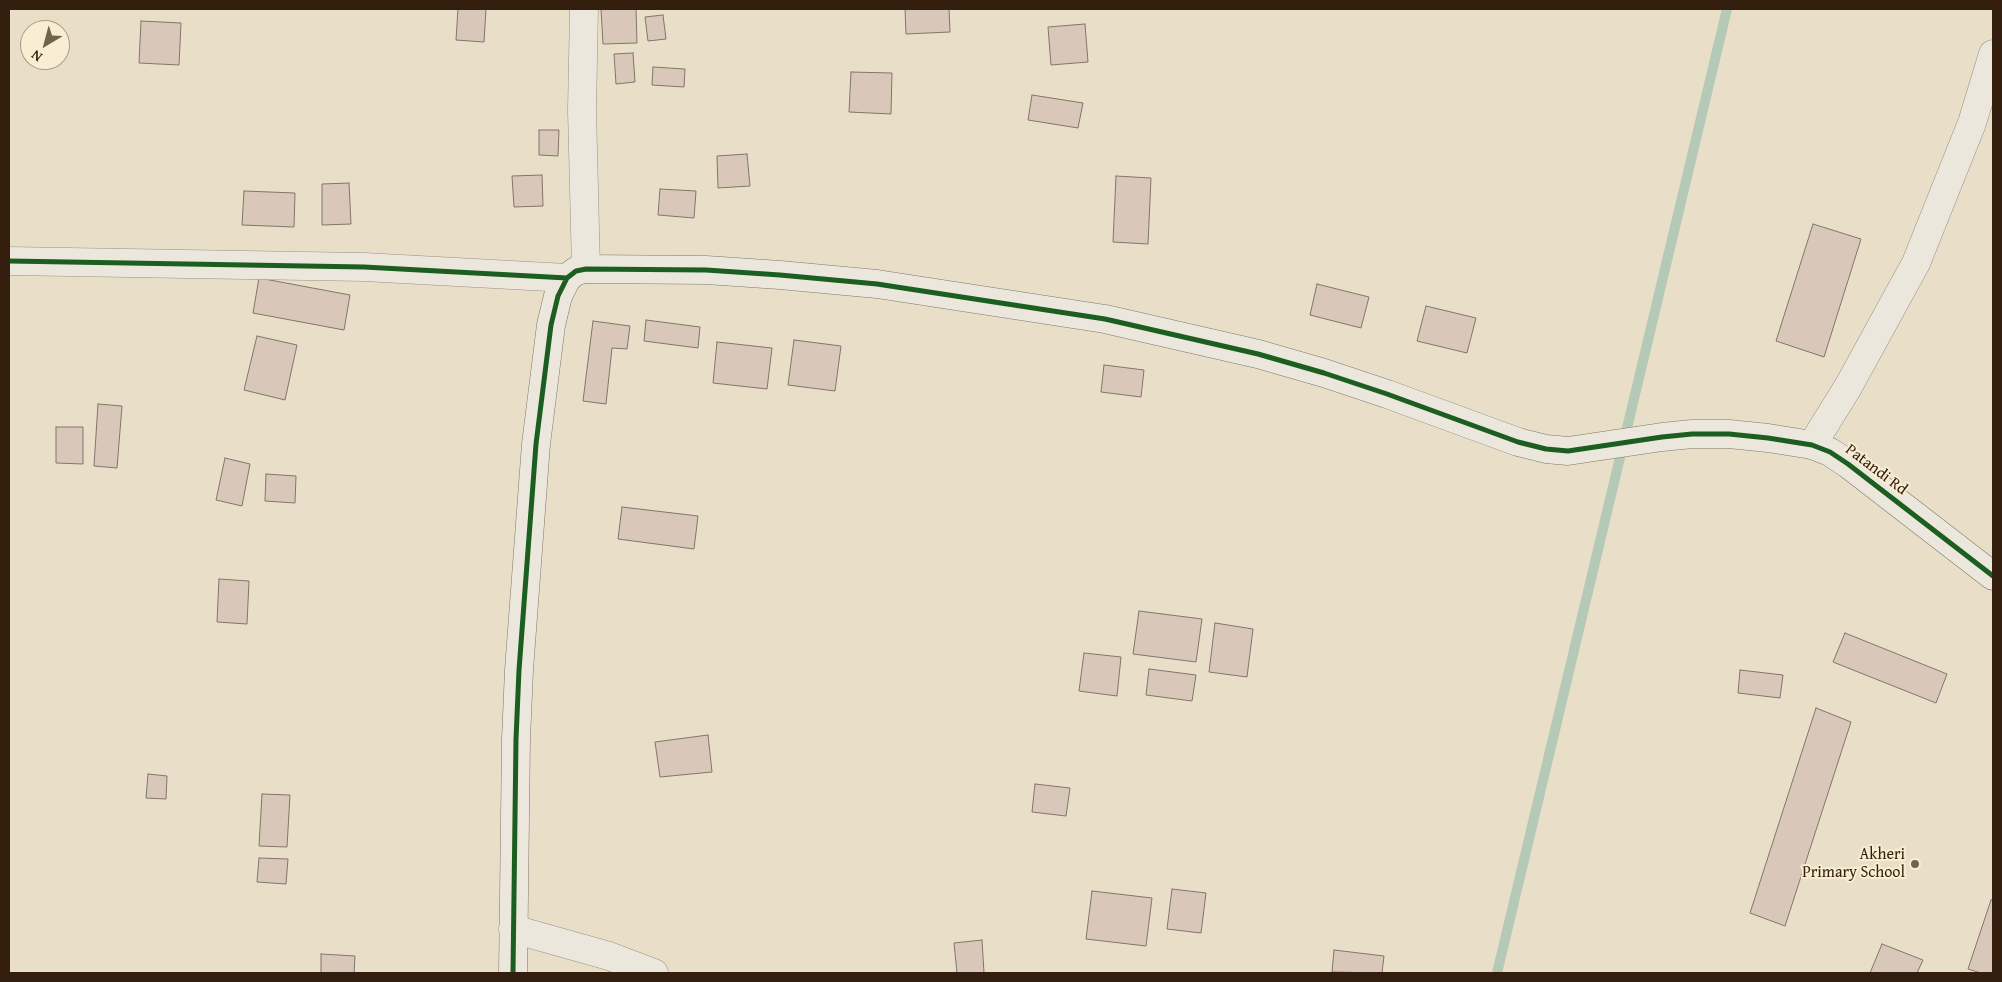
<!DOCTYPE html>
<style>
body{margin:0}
#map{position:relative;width:2002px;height:982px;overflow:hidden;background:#e9dfc9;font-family:"Gentium Book Plus",serif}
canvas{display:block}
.frame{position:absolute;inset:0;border:10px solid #341f0e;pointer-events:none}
.north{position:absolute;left:20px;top:20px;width:50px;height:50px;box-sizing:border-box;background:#f9edd3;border:1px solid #aa9b84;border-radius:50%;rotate:217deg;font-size:14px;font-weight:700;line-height:20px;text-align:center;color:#341f0e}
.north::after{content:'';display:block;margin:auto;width:18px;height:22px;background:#73624f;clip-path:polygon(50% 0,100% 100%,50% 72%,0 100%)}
</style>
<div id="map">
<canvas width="2002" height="982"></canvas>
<div class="frame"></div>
<div class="north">N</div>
</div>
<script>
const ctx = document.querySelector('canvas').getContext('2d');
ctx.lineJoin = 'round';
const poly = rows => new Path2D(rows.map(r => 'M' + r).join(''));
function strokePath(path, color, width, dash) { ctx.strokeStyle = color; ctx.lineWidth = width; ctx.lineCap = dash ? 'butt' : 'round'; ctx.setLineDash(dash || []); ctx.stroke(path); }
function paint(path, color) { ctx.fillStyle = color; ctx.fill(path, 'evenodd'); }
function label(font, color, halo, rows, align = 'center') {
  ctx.font = font + ' "Gentium Book Plus",serif'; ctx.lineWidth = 4; ctx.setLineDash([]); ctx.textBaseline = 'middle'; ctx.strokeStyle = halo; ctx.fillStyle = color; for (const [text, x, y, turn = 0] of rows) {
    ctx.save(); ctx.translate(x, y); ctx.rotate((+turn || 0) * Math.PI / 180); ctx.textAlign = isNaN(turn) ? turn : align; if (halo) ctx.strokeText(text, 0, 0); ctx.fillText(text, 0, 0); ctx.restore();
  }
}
strokePath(poly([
 [1497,973,1727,9]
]), '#b4c9b6', 10);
const building = poly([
 [458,9,486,9,484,42,456,40,458,9],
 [601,9,636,9,637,43,603,44,601,9],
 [905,9,949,9,950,32,906,34,905,9],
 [663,15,666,39,648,41,645,17,663,15],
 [141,21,181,23,179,65,139,63,141,21],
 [1085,24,1088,62,1051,65,1048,27,1085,24],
 [633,53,635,82,616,84,614,54,633,53],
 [653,67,685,69,684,87,652,85,653,67],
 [851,72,892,73,891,114,849,112,851,72],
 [1032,95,1083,103,1078,128,1028,120,1032,95],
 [539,130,559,130,558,156,539,155,539,130],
 [747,154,750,186,718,188,717,156,747,154],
 [542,175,543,206,514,207,512,176,542,175],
 [1116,176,1151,178,1148,244,1113,242,1116,176],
 [349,183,351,224,322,225,322,184,349,183],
 [660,189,696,191,694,218,658,215,660,189],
 [244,191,295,193,294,227,242,225,244,191],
 [1813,224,1861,239,1824,357,1776,341,1813,224],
 [259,278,350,295,344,330,253,313,259,278],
 [1317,284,1369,297,1361,328,1310,315,1317,284],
 [1426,306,1476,318,1467,353,1417,341,1426,306],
 [646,320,700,327,698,348,644,341,646,320],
 [593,321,630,326,627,349,612,348,606,404,583,401,593,321],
 [257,336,297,345,285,400,244,390,257,336],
 [794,340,841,346,835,391,788,385,794,340],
 [717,342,772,348,767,389,713,383,717,342],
 [1104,365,1144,370,1141,397,1101,392,1104,365],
 [98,404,122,406,117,468,94,466,98,404],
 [56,427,83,427,83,464,56,463,56,427],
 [225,458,250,464,242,506,216,500,225,458],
 [266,474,296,476,295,503,265,501,266,474],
 [622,507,698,516,694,549,618,539,622,507],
 [219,579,249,581,247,624,217,622,219,579],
 [1139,611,1202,619,1196,662,1133,654,1139,611],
 [1215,623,1253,629,1247,677,1209,672,1215,623],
 [1845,633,1947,674,1936,703,1833,662,1845,633],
 [1084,653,1121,657,1117,696,1079,691,1084,653],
 [1149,669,1196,675,1192,701,1146,695,1149,669],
 [1740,670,1783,675,1780,698,1738,693,1740,670],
 [1816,708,1851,722,1785,926,1750,913,1816,708],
 [708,735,712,772,660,777,655,742,708,735],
 [148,774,167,776,166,799,146,798,148,774],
 [1035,784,1070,788,1066,816,1032,812,1035,784],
 [262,794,290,795,287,847,259,846,262,794],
 [259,858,288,859,286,884,257,882,259,858],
 [1172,889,1206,893,1201,933,1167,929,1172,889],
 [1092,891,1152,898,1146,946,1086,939,1092,891],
 [1991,900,1993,900,1993,973,1981,973,1968,969,1991,900],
 [982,940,984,973,957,973,954,943,982,940],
 [1882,944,1923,960,1917,973,1870,973,1882,944],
 [1334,950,1384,956,1382,973,1332,972,1334,950],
 [321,954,355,956,354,973,321,973,321,954]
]);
paint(building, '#d9c8ba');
strokePath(building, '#7f7669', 1);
const street = poly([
 [584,9,582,110,586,269],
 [9,261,364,267,567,278],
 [1812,445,1848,387,1916,263,1972,123,1993,54],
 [513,929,609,956,654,973]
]);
const secondary = poly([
 [513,973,516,739,519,670,536,444,551,325,558,296,567,278,576,271,586,269,706,270,780,275,877,284,1105,319,1258,354,1324,373,1387,394,1518,442,1546,449,1568,451,1662,437,1692,434,1729,434,1768,438,1812,445,1830,452,1848,464,1993,576]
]);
strokePath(street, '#989082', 29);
strokePath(secondary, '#7f7669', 29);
strokePath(street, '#ece7dc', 28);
strokePath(secondary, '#ece7dc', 28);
strokePath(poly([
 [9,261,364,267,567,278],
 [513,973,516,739,519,670,536,444,551,325,558,296,567,278,576,271,586,269,706,270,780,275,877,284,1105,319,1258,354,1324,373,1387,394,1518,442,1546,449,1568,451,1662,437,1692,434,1729,434,1768,438,1812,445,1830,452,1848,464,1993,576]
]), '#1b5e20', 5);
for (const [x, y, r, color] of [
 [1915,864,5,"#73624f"]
]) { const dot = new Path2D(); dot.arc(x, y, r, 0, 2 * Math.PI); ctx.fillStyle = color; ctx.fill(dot); strokePath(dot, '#f9edd3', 2); }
label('16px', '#341f0e', '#f9edd3', [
 ["Patandi Rd",1876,470,37]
]);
label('16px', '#341f0e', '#f9edd3', [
 ["Akheri",1905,855],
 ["Primary School",1905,873]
], 'right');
</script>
